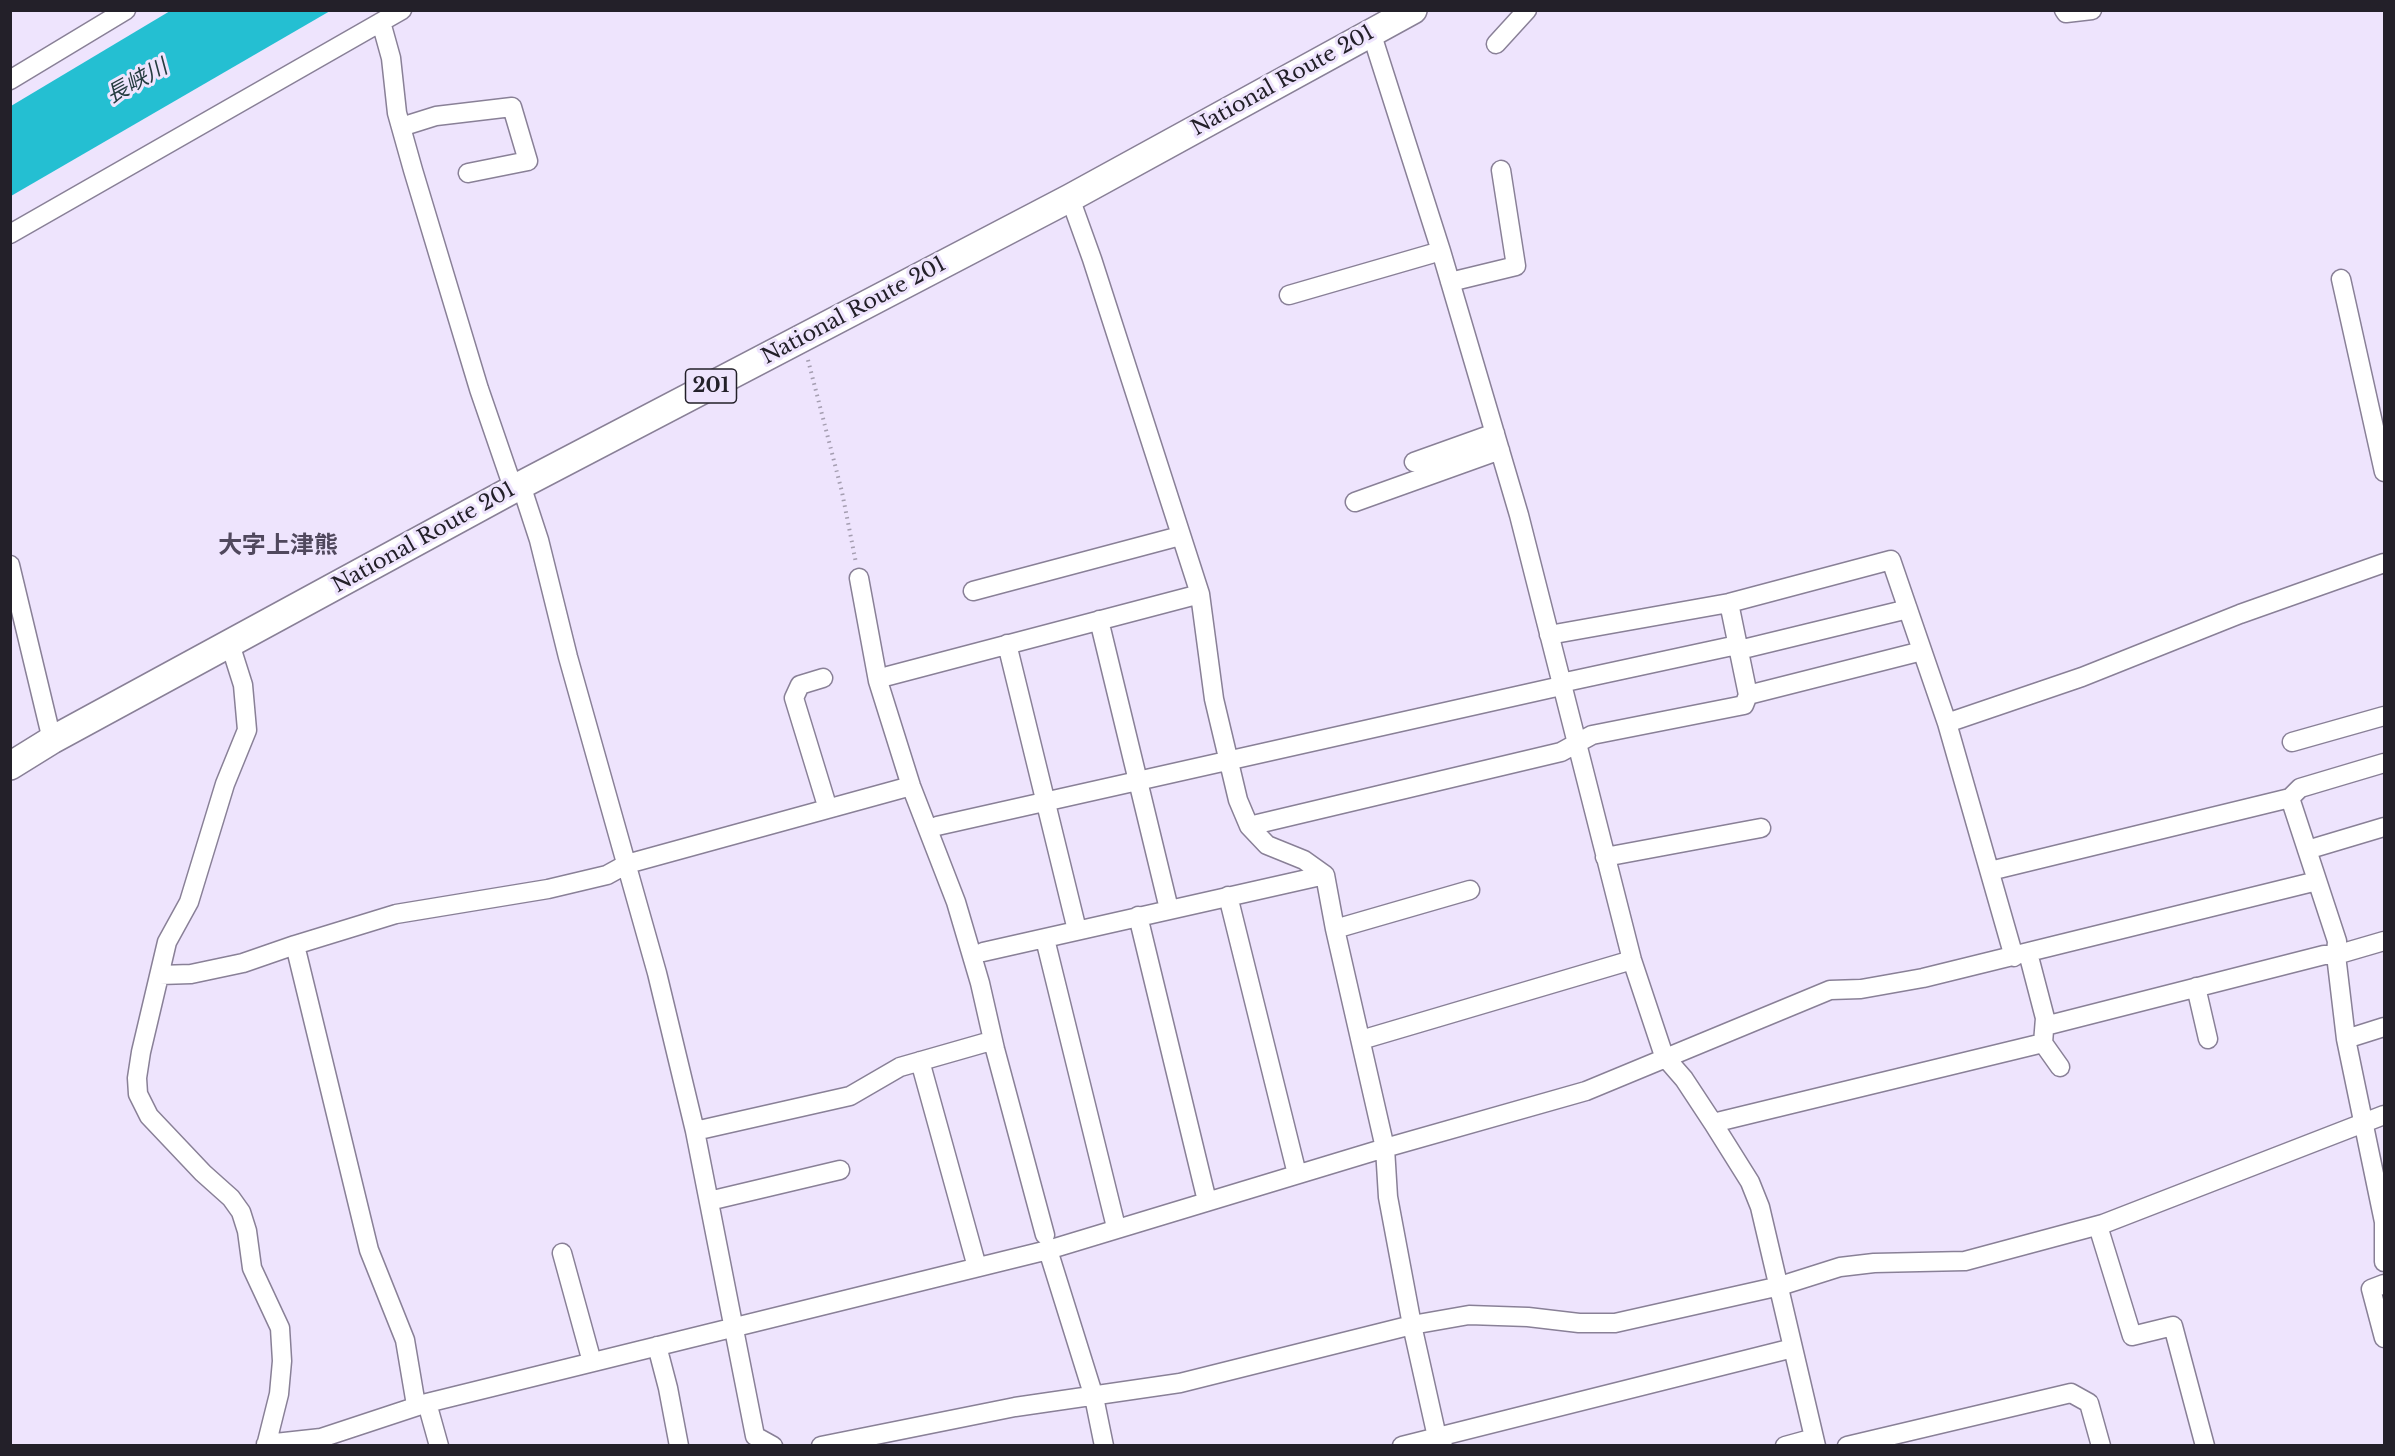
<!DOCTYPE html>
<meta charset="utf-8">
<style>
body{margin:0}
#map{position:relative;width:2395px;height:1456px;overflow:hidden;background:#eee4fd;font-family:"Libre Baskerville",serif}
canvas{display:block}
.frame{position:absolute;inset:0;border:12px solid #232029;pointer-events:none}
</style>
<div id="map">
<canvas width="2395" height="1456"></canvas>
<div class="frame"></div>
</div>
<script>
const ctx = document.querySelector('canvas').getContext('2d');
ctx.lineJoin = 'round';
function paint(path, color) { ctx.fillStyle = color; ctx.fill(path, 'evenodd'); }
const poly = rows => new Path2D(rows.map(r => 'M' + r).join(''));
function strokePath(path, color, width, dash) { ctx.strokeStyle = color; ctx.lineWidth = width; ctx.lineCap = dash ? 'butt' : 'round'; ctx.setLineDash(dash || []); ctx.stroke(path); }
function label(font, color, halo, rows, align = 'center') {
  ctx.font = font + ' "Libre Baskerville","Noto Sans JP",serif'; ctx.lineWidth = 6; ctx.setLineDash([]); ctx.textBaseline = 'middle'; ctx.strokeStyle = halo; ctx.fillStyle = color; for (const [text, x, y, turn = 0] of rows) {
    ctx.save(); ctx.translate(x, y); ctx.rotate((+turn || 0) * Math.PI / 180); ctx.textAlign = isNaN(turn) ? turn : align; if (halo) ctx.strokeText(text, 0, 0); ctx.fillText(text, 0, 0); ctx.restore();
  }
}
paint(poly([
 [170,11,330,11,11,196,11,106]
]), '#24bfd2');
const minor = poly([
 [2064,10,2066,13,2092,10],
 [381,22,391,58,397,113,413,170,479,389,510,479,521,485,539,540,568,657,657,973,695,1131,755,1436,773,1446],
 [1371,32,1441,251,1519,515,1632,960,1664,1056,1684,1079,1713,1123,1750,1182,1760,1207,1816,1446],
 [1496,44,1527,10],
 [10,80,126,10],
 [401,127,436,116,512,107,528,161,468,173],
 [1070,198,1092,259,1200,594,1214,699,1238,800,1249,826,1267,845,1304,860,1325,875,1335,929,1385,1148,1388,1197,1412,1325,1437,1437,1443,1446],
 [10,234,402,10],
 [2341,279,2384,472],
 [1450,282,1516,266,1501,170],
 [1289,295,1441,251],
 [1414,462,1495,433],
 [1355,502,1500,450],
 [10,565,52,740],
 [859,578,878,681,911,786,956,902,980,983,995,1049,1045,1235],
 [973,591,1180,536],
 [1099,620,1169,909],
 [1549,635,1729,603,1891,560,1947,723,2014,957],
 [230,644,243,685,247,730,225,784,189,902,167,942,141,1052,137,1078,138,1094,149,1116,203,1173,231,1198,241,1212,247,1231,252,1268,280,1328,282,1361,279,1394,266,1446],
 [1007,644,1077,930],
 [1739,650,1908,609],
 [888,676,1200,594],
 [823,678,800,685,794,698,828,809],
 [1561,683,1737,645],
 [1748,695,1922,651],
 [1947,723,2082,677,2240,614,2384,563],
 [2292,742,2384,716],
 [2290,798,2337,941,2336,955,2346,1039,2384,1222,2384,1262],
 [937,826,1561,686],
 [1249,826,1561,752,1592,735,1744,705,1748,695,1729,603],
 [2307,850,2384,827],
 [1605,857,1761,828],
 [1990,871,2290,798,2300,788,2384,763],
 [1228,896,1297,1174],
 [1138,916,1207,1201],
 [1335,929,1470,890],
 [1045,939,1116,1227],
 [295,945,396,914,548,889,607,875,627,864,911,786],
 [983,952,1325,875],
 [160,975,191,974,243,963,295,945,369,1250,405,1340,416,1405],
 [2196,987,2208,1039],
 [2045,1026,2324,955,2336,955,2384,941],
 [2346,1039,2384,1027],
 [1361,1040,1632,960],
 [2043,1043,2060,1067],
 [920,1061,977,1267],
 [1713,1123,2043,1043,2045,1018,2028,953],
 [695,1131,850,1096,900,1067,984,1043],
 [709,1201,840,1170],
 [2098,1226,2132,1336,2173,1326,2205,1446],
 [1048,1250,1094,1397,1104,1446],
 [562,1253,592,1362],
 [2384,1284,2371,1289,2384,1338],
 [657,1346,668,1388,679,1446],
 [427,1403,439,1446],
 [266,1444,321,1438,427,1403,1048,1250,1385,1148,1586,1091,1830,990,1861,989,1923,978,2317,881],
 [821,1446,1015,1407,1180,1383,1412,1325,1469,1315,1528,1317,1579,1323,1615,1323,1780,1286,1840,1267,1874,1263,1965,1261,2103,1224,2384,1115],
 [1402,1446,1793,1348],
 [1785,1446,1814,1438],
 [1847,1446,2071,1393,2089,1403,2101,1446]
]);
const highway = poly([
 [10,766,52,740,521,485,1070,198,1413,10]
]);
strokePath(minor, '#898097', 21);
strokePath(highway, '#898097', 30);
strokePath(poly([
 [808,360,842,492,856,563]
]), '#a59eb1', 4, [1.5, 4.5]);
strokePath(minor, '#fff', 18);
strokePath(highway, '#fff', 27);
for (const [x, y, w] of [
 [711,386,51]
]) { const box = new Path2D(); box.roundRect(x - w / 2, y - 17, w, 34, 4.5); ctx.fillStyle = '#eee4fd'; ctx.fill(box); strokePath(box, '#232029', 1.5); }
label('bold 20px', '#232029', null, [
 ["201",711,386]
]);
label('21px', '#232029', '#eee4fd', [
 ["National Route 201",1283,81,-29],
 ["National Route 201",854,311,-28],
 ["National Route 201",424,538,-29]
]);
label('italic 22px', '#253c40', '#eee4fd', [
 ["長峡川",137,82,-29]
]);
label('bold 24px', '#50485d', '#eee4fd', [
 ["大字上津熊",278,546]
]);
</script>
